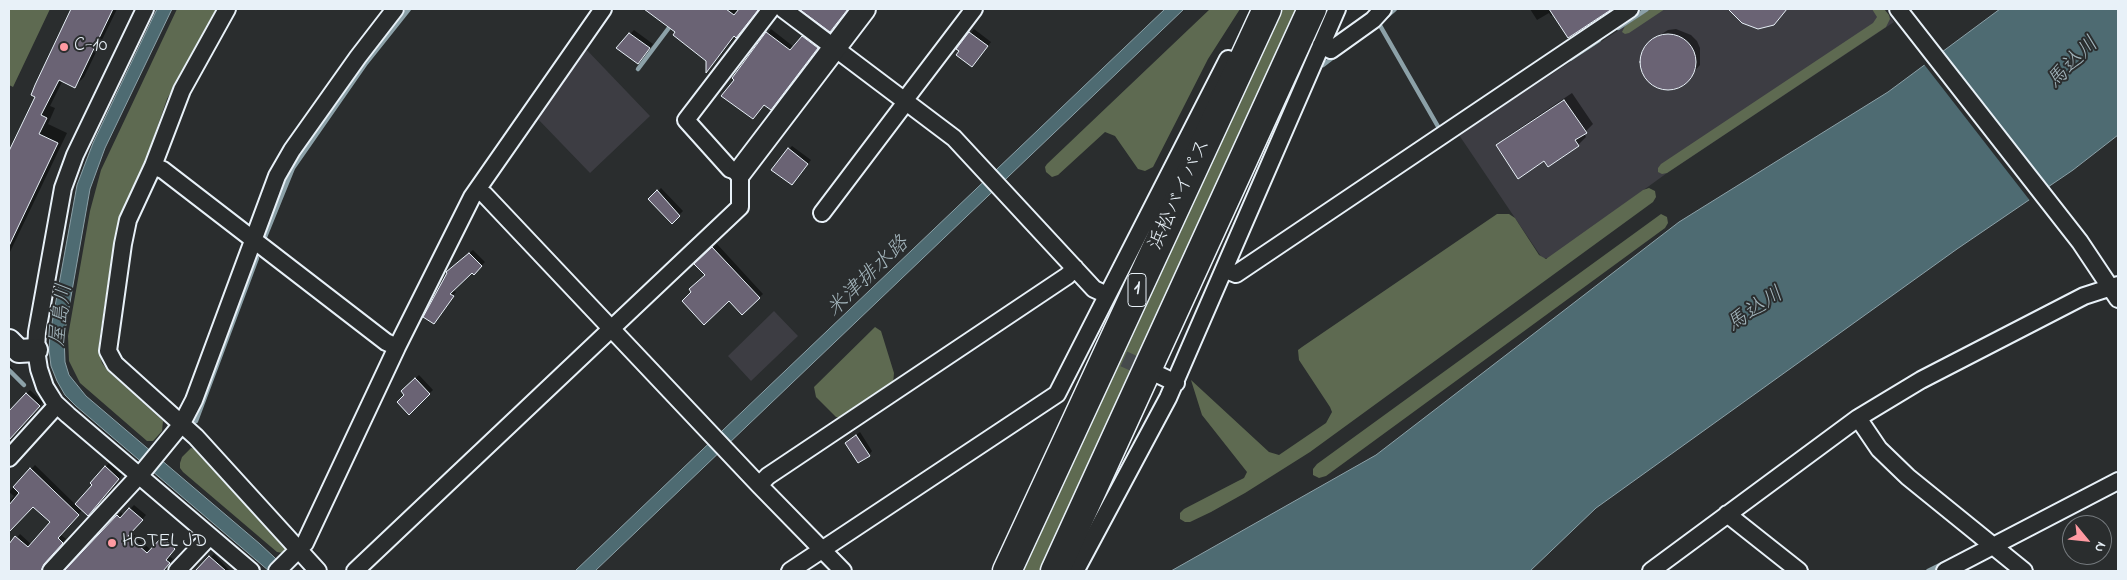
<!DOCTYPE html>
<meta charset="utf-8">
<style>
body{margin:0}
#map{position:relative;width:2127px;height:580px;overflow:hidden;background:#2a2d2e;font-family:"Indie Flower",sans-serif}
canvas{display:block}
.frame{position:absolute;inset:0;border:10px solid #e8f1f8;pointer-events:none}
.north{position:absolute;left:2062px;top:515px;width:50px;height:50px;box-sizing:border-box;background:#2a2d2e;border:1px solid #767b7f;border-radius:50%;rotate:118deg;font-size:14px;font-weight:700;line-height:20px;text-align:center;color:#e8f1f8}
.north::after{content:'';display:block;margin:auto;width:18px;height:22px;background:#ff9aa2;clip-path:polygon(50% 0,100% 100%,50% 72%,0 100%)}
</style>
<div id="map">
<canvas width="2127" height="580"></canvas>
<div class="frame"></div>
<div class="north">N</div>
</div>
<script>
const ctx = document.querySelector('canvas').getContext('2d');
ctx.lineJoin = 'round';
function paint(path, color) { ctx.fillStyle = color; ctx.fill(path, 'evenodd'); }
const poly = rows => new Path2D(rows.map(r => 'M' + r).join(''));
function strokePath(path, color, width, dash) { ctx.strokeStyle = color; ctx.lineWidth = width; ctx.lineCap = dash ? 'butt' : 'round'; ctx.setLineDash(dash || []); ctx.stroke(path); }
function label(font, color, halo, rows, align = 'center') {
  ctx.font = font + ' "Indie Flower","Klee One",sans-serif'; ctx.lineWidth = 4; ctx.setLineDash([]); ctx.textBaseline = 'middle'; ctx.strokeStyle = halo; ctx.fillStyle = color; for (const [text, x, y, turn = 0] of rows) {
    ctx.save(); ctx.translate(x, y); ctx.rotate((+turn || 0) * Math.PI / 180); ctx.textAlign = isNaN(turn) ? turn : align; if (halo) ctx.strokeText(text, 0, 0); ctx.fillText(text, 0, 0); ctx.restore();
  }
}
paint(poly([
 [1651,9,1884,9,1894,22,1667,173,1550,258,1542,258,1459,135],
 [583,46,650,116,590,173,535,116],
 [774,311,798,336,751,381,728,356]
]), '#3d3d43');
paint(poly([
 [9,9,50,9,13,87,9,85],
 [177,9,216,9,167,99,149,151,120,217,114,242,99,343,99,352,102,363,108,371,163,421,162,431,153,441,147,441,80,383,69,361,68,336,90,211,101,170],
 [1210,9,1240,9,1208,59,1153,167,1145,171,1138,169,1115,136,1105,132,1058,175,1052,177,1046,172,1045,167,1047,164],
 [1279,9,1300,9,1045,566,1041,571,1019,571],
 [1651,9,1665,9,1629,33,1625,34,1622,32,1625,26],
 [1872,9,1884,9,1889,15,1890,19,1886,27,1667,173,1662,174,1658,172,1658,168,1661,164,1873,23,1877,17],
 [1649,188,1655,191,1656,197,1653,202,1310,452,1245,493,1211,512,1190,522,1185,522,1180,519,1180,513,1184,509,1238,481,1244,478,1247,472,1202,415,1191,380,1269,452,1279,455,1326,423,1332,412,1330,407,1299,360,1298,350,1302,347,1497,214,1509,214,1515,218,1539,255,1546,259,1643,190],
 [1661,214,1667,217,1668,223,1665,228,1326,476,1319,478,1313,475,1313,469,1317,464],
 [875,327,881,331,894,373,893,384,842,418,836,417,816,397,814,387],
 [191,448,196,449,286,547,283,553,277,552,183,472,180,468,180,463,182,457]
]), '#5e6a51');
const water = poly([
 [157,9,172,9,105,148,90,189,64,336,65,362,69,375,86,396,260,544,289,571,269,571,76,406,65,395,57,381,51,366,49,350,50,334,77,185,93,143,157,9],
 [1165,9,1184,9,595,571,575,571,1165,9],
 [2000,9,2118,9,2118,135,2073,170,1957,249,1596,508,1530,571,1171,571,1376,455,1679,222,1888,92,2000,9]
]);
paint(water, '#4e6b72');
strokePath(water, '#8ca1a8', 1);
paint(poly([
 [1938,52,2047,191,2031,202,1923,63]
]), '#2a2d2e');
paint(poly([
 [72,9,117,9,84,77,75,86,63,80,50,106,55,108,48,124,67,133,9,254,9,154,36,96,36,86],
 [654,9,758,9,708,70,708,60,677,32,651,13],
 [1530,9,1607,9,1602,14,1554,14,1551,16,1549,13,1537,20],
 [1733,9,1787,9,1774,24,1766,27,1750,26,1743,23],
 [771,29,794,47,806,33,821,44,774,105,733,78],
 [974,29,991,42,976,62,958,49],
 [1676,29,1691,35,1697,41,1700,48,1700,65,1683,84,1675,88,1659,87,1652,83,1642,69,1643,53,1654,39,1668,30],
 [634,30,653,44,641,59,618,47],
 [1572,93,1593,124,1584,133,1586,137,1578,145,1548,165,1544,160,1498,145,1505,138],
 [792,146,811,160,792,184,789,149],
 [661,188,683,211,672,222,650,199],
 [717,244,763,294,742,314,696,264],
 [473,250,485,262,474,273,472,271,452,290,456,292,437,318,448,273,451,268],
 [9,365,13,369,9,374],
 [419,375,433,390,409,413,405,395,402,391],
 [30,390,43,402,9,438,9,411],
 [860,432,872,451,869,455,846,443],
 [109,463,122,475,88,515,82,510,60,534,66,539,45,561,43,560,31,571,9,571,9,546,20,534,32,545,52,522,33,505,15,524,9,519,9,502,14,496,9,492,35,465,76,505,94,485,92,482],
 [134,505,146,515,131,532,151,550,166,534,178,545,168,555,173,559,161,571,66,571,121,512,124,515],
 [214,554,230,571,198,571]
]), '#0007');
strokePath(poly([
 [1387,16,1395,9],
 [1378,22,1440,130],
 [1618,28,1647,9],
 [1570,59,1599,40],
 [1323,65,1336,55],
 [638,69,671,25],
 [265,237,293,168,366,63,409,9],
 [9,370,24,385],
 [196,421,257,258],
 [1928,571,1944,563]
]), '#8ca1a8', 4.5);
const building = poly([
 [71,9,113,9,75,88,59,80,41,115,47,118,39,134,58,143,9,246,9,151,35,97,31,95,35,85,71,9],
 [644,9,726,9,734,15,739,9,759,9,736,38,734,36,706,73,706,61,673,35,675,32,644,9],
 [799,9,848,9,830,32,799,9],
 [1549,9,1612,9,1568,38,1549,9],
 [1728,9,1787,9,1774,25,1758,29,1742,23,1728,9],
 [766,32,790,50,802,36,818,48,771,110,764,105,753,119,721,96,734,80,732,78,766,32],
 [969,32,988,46,972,67,956,55,959,51,956,49,969,32],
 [629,33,650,48,638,64,616,48,629,33],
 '1640 62a28 28 0 1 1 56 0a28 28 0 1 1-56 0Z',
 [1564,100,1587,133,1575,140,1579,146,1548,167,1544,161,1518,179,1496,145,1564,100],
 [788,148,808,164,792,185,771,170,788,148],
 [657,190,680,216,672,224,648,199,657,190],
 [712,247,760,298,742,315,729,301,704,325,682,301,691,292,689,289,705,275,694,264,712,247],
 [469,253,482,266,474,275,472,273,450,294,454,296,434,324,423,317,447,273,446,272,469,253],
 [415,378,430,394,409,415,397,402,404,395,401,391,415,378],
 [26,393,40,406,9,440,9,411,26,393],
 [856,435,870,456,858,463,845,443,856,435],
 [105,466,119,479,88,516,75,504,92,485,90,483,105,466],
 [30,468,79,515,58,538,63,543,44,564,41,571,9,571,9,544,15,536,28,547,50,522,33,507,9,532,9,505,19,493,13,487,30,468],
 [129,508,143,520,128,536,147,553,162,537,175,549,166,560,170,563,163,571,64,571,117,515,120,518,129,508],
 [209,556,226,571,195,571,209,556]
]);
paint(building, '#6a6374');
strokePath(building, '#e8f1f8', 1);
strokePath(poly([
 [1102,349,1155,373]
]), '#464a4c', 16, [16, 8]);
const street = poly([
 [145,9,75,155,63,188,37,332,36,350,39,369,45,387,55,403,68,415,251,571],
 [227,9,182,90,153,166,128,220,123,244,108,351,115,364,196,437,318,571],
 [783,9,954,138,1094,289,1107,295],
 [1898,9,2080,242,2118,299],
 [1321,45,1331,50,1373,20,1383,9],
 [904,101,974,9],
 [153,166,163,170,386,342,397,347],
 [477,190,485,195,759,485,843,571],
 [822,213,906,102],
 [1224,269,1236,274,1630,9],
 [1159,375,1176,383],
 [1858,418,1879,449,1908,477,2024,571],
 [9,458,57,405],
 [759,485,768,476,1067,276,1075,268],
 [1727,514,1799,571],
 [1057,565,1069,571,1077,568,1168,398,1337,9],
 [51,571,145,469,181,425,194,400,277,176,292,150,358,57,395,9],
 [177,571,210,536],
 [277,571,305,543,397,347,472,197,603,9],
 [355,571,740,207,740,172,730,169,686,120,771,9],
 [790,571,1057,394,1228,59,1241,65],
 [1651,571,1858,418,1921,380,2084,296,2118,285],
 [1945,571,2118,481]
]);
const secondary = poly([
 [740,172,864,9],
 [9,341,19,351,36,350]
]);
const highway = poly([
 [1007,571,1267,9],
 [1055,571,1312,9]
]);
strokePath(street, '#e8f1f8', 20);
strokePath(secondary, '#e8f1f8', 26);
strokePath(highway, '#e8f1f8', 31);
strokePath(street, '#2a2d2e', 16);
strokePath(secondary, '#2a2d2e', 22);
strokePath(highway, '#2a2d2e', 28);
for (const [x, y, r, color] of [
 [64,47,5,"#ff9aa2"],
 [112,543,5,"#ff9aa2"]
]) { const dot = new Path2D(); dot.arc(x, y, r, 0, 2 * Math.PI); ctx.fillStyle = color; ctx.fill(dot); strokePath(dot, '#2a2d2e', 2); }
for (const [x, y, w] of [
 [1137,290,18]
]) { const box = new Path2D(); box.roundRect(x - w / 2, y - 16.5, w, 33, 4); ctx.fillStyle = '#2a2d2e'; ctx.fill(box); strokePath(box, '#e8f1f8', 1); }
label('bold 19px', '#e8f1f8', null, [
 ["1",1137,290]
]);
label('20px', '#e8f1f8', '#2a2d2e', [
 ["C-10",74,47],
 ["HOTEL JD",122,543]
], 'left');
label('20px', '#e8f1f8', '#2a2d2e', [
 ["浜松バイパス",1181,195,-65]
]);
label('italic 21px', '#a3b5bc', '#2a2d2e', [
 ["馬込川",2074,64,-45],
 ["米津排水路",869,278,-44],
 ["馬込川",1756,311,-34],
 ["屋島川",63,315,-83]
]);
</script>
